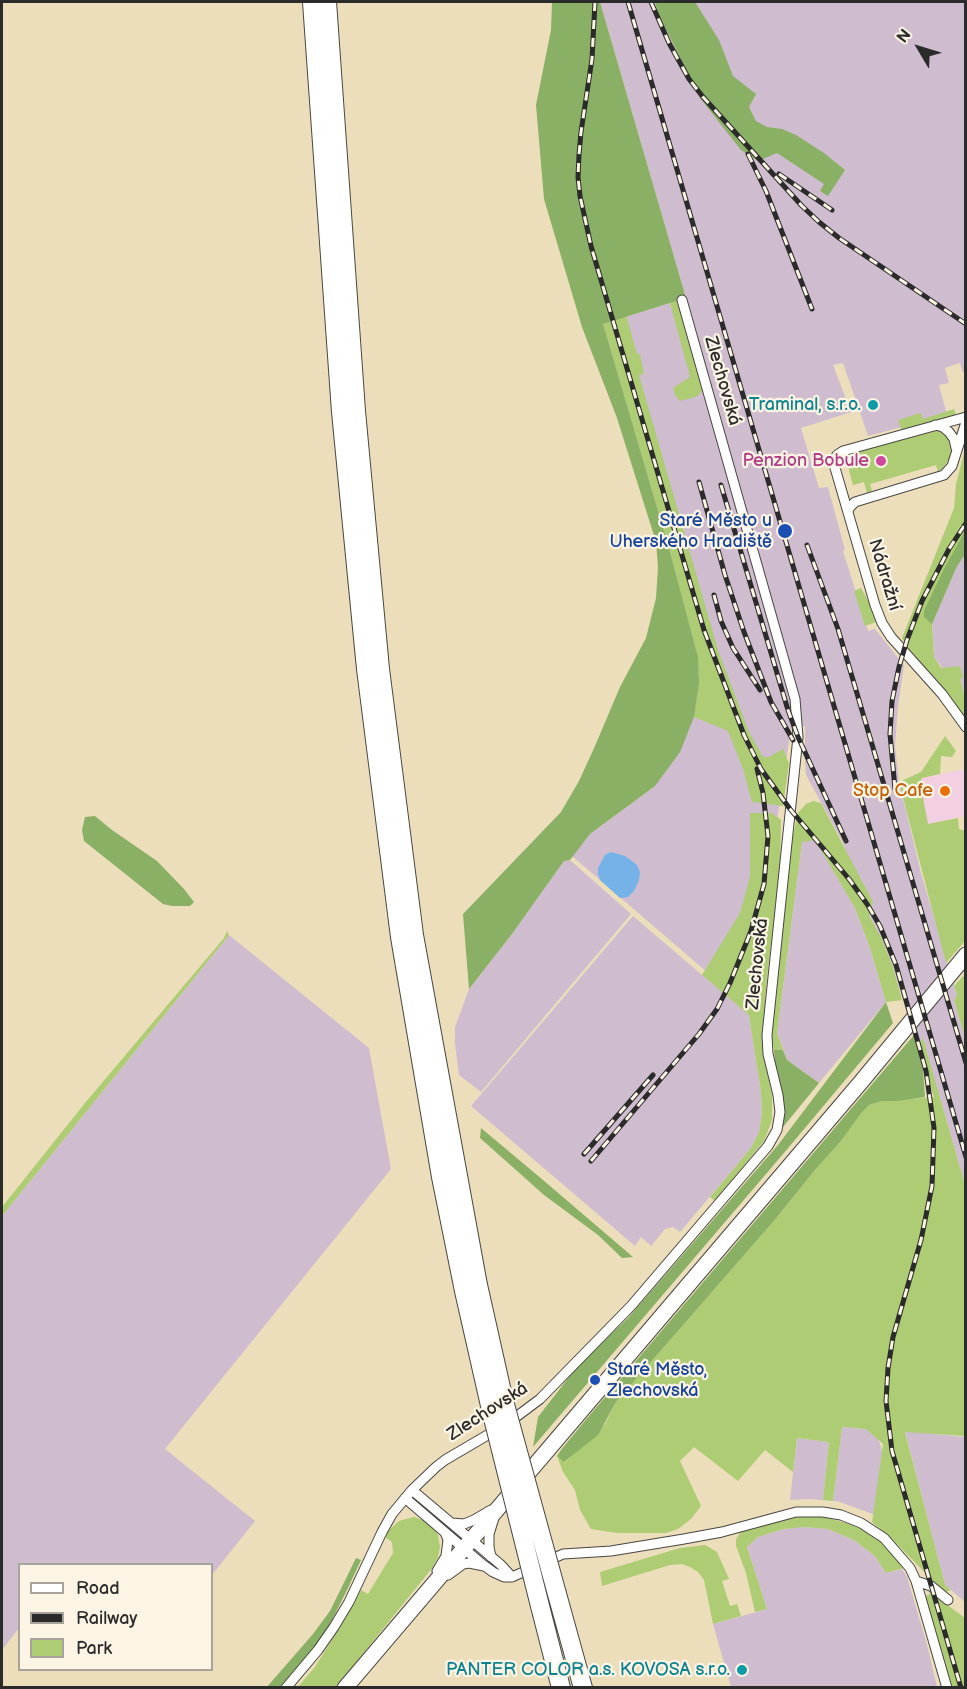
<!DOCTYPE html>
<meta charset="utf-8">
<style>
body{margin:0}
#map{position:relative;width:967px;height:1689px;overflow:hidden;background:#ecdebb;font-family:"Balsamiq Sans",sans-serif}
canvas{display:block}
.frame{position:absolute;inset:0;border:3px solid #2b2b2b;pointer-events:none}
.legend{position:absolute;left:18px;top:1563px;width:195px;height:108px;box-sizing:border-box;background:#fcf5e5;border:2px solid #a8a49b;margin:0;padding:8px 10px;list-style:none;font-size:18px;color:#2b2b2b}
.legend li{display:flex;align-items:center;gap:12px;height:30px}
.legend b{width:30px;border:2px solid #a8a49b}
.north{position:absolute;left:889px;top:18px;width:60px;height:60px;-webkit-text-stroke:4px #fcf5e5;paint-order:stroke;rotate:308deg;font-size:16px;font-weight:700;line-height:24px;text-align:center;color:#2b2b2b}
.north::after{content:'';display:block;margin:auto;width:21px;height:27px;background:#2b2b2b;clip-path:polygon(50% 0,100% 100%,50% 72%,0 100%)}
</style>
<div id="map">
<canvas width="967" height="1689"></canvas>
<div class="frame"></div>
<ul class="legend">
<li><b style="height:8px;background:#fff"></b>Road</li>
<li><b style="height:8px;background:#2b2b2b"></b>Railway</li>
<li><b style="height:16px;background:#adcc73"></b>Park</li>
</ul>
<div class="north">N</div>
</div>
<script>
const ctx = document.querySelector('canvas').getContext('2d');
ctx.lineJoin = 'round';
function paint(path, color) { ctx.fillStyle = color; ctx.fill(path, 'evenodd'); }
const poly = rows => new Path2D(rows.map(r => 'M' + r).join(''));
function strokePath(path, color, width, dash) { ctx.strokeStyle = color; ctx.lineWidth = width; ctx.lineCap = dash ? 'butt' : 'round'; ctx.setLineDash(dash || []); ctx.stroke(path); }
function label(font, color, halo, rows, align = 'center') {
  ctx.font = font + ' "Balsamiq Sans",sans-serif'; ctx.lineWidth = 4.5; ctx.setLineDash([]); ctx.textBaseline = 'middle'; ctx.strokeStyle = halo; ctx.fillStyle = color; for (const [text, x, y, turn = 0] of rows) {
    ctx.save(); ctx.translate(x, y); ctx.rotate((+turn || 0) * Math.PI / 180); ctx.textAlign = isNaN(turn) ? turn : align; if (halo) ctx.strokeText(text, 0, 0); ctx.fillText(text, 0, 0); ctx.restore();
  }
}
paint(poly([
 [965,769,965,816,927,824,920,781,922,778]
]), '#f2cfe1');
paint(poly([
 [600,2,965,2,965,372,963,373,960,363,945,368,949,383,939,385,947,415,868,436,843,363,833,365,851,412,801,428,819,488,828,487,845,550,843,551,868,631,875,629,904,665,898,707,895,746,899,782,921,873,957,996,954,1000,965,1038,965,1185,923,1039,917,1046,893,967,881,937,869,916,843,843,806,775,805,762,805,726,791,728,756,958,751,1010,572,856,590,834,655,786,698,657,603,324,686,298],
 [965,554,965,698,960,679,942,668,934,657,932,624,956,568],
 [815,839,855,908,869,945,886,1002,819,1083,787,1060,777,1033,802,842],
 [570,860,631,914,481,1092,459,1075,455,1044,455,1027,469,989,512,934,564,861],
 [633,916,749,1015,761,1092,762,1114,759,1132,751,1148,680,1232,673,1227,665,1229,651,1246,641,1237,635,1246,471,1106],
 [229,935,369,1048,391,1169,165,1449,255,1521,212,1575,212,1564,20,1564,19,1628,2,1650,2,1216],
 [842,1427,876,1430,889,1475,886,1519,840,1502,833,1501],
 [905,1431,965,1437,965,1602,945,1585],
 [797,1438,829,1442,823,1500,808,1499,790,1500],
 [805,1527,828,1529,854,1540,875,1556,886,1573,902,1569,907,1577,926,1641,937,1687,731,1687,713,1624,767,1609,747,1547,758,1537,784,1529]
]), '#cfbdcf');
paint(poly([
 [680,300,703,389,698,396,680,401,675,395,673,388,690,377,670,303],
 [626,315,637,354,640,354,644,374,639,375,718,650,749,732,763,757,769,757,783,749,789,763,783,806,752,802,743,769,728,731,694,717,699,683,698,657,668,545,603,324],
 [954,409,956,415,905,430,901,429,898,420,921,413,923,419],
 [932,429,941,431,947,435,951,441,951,456,942,469,938,472,936,465,870,484,872,491,867,493,864,482,853,485,849,470,849,463,852,455,857,450],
 [965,449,965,554,956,568,932,624,934,657,941,668,960,666,963,678,960,679,965,698,965,718,906,646,902,638,954,508,956,484],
 [861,588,869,602,876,622,865,626,854,591],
 [945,736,956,751,952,757,941,756,940,774,922,778,920,782,928,824,958,818,959,829,965,831,965,941,946,963,899,782,921,772],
 [813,801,821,803,873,902,869,916,881,937,893,967,902,1000,886,1002,869,945,855,908,815,840,802,842,777,1033,783,1050,774,1050,771,1031,792,840,798,813,806,804],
 [750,813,772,813,781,820,780,867,767,977,763,1027,765,1062,772,1095,772,1120,764,1141,715,1201,710,1197,751,1148,759,1132,762,1114,761,1092,749,1015,702,975,740,913,750,877],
 [227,931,229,935,2,1216,2,1207,85,1103,224,938],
 [965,974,965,1038,954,1000,957,995,954,986],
 [923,1038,965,1185,965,1436,905,1432,945,1585,951,1590,946,1592,940,1588,895,1542,872,1522,883,1444,866,1429,842,1427,833,1501,823,1500,829,1442,797,1438,793,1472,765,1450,738,1481,694,1447,680,1461,701,1506,691,1519,678,1529,666,1533,617,1533,591,1529,580,1510,575,1490,563,1472,557,1456,565,1462,605,1424,616,1402,773,1222,815,1170,841,1141,860,1113,869,1105,882,1101,934,1097,917,1046],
 [807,1516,824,1517,853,1525,868,1532,886,1545,904,1568,886,1573,875,1556,854,1540,828,1529,805,1527,784,1529,758,1537,747,1547,767,1609,755,1612,746,1573,736,1546,736,1539,740,1533,749,1528,784,1519],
 [414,1517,425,1521,432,1526,438,1535,440,1547,438,1557,433,1567,336,1687,297,1688,315,1667,337,1632,361,1590,368,1594,390,1558,393,1553,392,1542,385,1537,388,1531,399,1521],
 [705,1545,717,1552,729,1579,722,1581,730,1606,737,1604,741,1616,713,1624,704,1580,698,1572,690,1567,682,1564,670,1565,602,1586,600,1572,680,1548],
 [931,1593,965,1618,965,1687,952,1687,926,1599,926,1596]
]), '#adcc73');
paint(poly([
 [552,2,600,2,686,298,603,324,668,545,698,657,699,683,694,717,680,752,655,786,590,834,570,860,564,861,512,934,469,989,463,914,561,812,579,781,595,746,620,687,646,638,656,598,658,567,656,542,617,418,582,327,544,199,536,105,551,30],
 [655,2,695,2,719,40,733,76,756,94,749,107,756,121,767,127,782,129,796,135,824,153,845,170,828,196,820,191,824,184,777,153,758,161,741,150,700,98,658,13],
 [965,531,965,554,956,568,932,624,924,617,924,611,944,569],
 [95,816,112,830,157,861,184,889,194,902,190,906,172,906,163,904,84,841,82,830,85,817],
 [886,1002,893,1023,789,1147,533,1447,538,1417,576,1368,628,1318,778,1145],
 [914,1035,923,1069,925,1097,897,1101,882,1101,869,1105,861,1113,841,1141,815,1170,773,1222,616,1402,598,1435,564,1462,557,1456,561,1450,583,1423],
 [774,1050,783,1050,787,1060,819,1083,779,1132,784,1116,782,1089,775,1067],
 [481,1128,543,1180,633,1257,622,1258,598,1235,544,1195,480,1138],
 [356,1558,361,1560,348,1588,330,1624,302,1664,281,1687,266,1688,313,1634,330,1611]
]), '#8ab065');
paint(poly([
 [611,852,625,856,637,865,640,872,639,880,634,891,628,897,620,898,600,880,598,874,598,868,605,855]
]), '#74b2e7');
const minor = poly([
 [966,417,843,451,837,455,833,461,875,605,882,623,891,637,942,694,966,727],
 [935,425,943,427,949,432,954,439,956,448],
 [848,511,850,507,855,502,944,475,952,466,966,422],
 [412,1490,501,1565,512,1577],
 [405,1498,482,1564,493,1572,504,1577,512,1577,563,1554,611,1551,684,1539,722,1532,796,1512,823,1512,841,1515,861,1523,884,1538,910,1568,916,1581,947,1688],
 [452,1523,464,1524,474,1520,491,1510],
 [491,1557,489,1547,489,1534,494,1518],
 [437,1571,446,1556,448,1540,445,1532],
 [448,1575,463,1564,469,1563,484,1566],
 [916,1581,931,1586,948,1600],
 [286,1688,318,1650,334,1627,349,1602,382,1532,392,1514,412,1490,436,1467,445,1460,508,1423,540,1399,631,1306,768,1146,777,1130,780,1112,778,1095,768,1054,767,1035,798,737,795,699,682,300]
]);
const primary = poly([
 [345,1688,861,1082,966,955]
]);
const motorway = poly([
 [312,2,341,412,366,669,400,937,441,1177,464,1291,491,1410],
 [327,2,356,411,380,669,414,935,478,1285,504,1401],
 [557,1594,583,1688],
 [540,1606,561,1688]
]);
strokePath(minor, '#484641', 11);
strokePath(primary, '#484641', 17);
strokePath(motorway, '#484641', 20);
strokePath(minor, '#fff', 9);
strokePath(primary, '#fff', 15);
strokePath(motorway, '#fff', 18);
const rail = poly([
 [595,2,592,59,581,132,579,155,578,177,580,196,591,246,704,630,744,735,761,769,790,809,849,879,867,904,880,926,896,965,926,1071,934,1128,932,1186,921,1240,893,1337,888,1368,886,1401,892,1451,961,1688],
 [628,2,966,1157],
 [651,2,669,43,689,79,703,97,802,206,819,222,839,238,966,324],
 [748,154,766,191,812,309],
 [779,174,832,210],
 [699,482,725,575,744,632,771,702,793,740],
 [721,485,788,710,798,737,846,841],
 [807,545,838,629,966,1063],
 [714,595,721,621,733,648,760,690],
 [895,789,890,734,892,701,899,667,907,640,922,601,949,549,966,523],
 [584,1154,653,1075],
 [591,1161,699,1034,717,1009,730,983,751,931,764,884,768,836,763,793,757,769]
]);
strokePath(rail, '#2b2b2b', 5);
strokePath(rail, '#fcf5e5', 3, [9]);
const motorwayBridge = poly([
 [504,1401,557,1594],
 [491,1410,540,1606]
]);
strokePath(motorwayBridge, '#484641', 20, []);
strokePath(motorwayBridge, '#fff', 18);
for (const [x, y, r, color] of [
 [873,405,6,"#0f9aa8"],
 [881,461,6,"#d1479c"],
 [785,531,8,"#1a4fb4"],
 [945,791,6,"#e8710a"],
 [595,1380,6,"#1a4fb4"],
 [742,1670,6,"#0f9aa8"]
]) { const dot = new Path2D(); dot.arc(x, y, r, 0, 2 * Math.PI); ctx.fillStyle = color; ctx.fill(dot); strokePath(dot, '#fcf5e5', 2); }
label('18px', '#2b2b2b', '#fcf5e5', [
 ["Zlechovská",722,381,74],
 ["Nádražní",884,575,73],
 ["Zlechovská",758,964,-84],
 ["Zlechovská",488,1412,-33]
]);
label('18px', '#0d838f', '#fcf5e5', [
 ["Traminal, s.r.o.",861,405],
 ["PANTER COLOR a.s. KOVOSA s.r.o.",730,1670]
], 'right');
label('18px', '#b23c85', '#fcf5e5', [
 ["Penzion Bobule",869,461]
], 'right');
label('18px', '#164399', '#fcf5e5', [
 ["Staré Město u",772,521],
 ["Uherského Hradiště",772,542],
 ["Staré Město,",607,1370,"left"],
 ["Zlechovská",607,1391,"left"]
], 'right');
label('18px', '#c56008', '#fcf5e5', [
 ["Stop Cafe",933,791]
], 'right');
</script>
